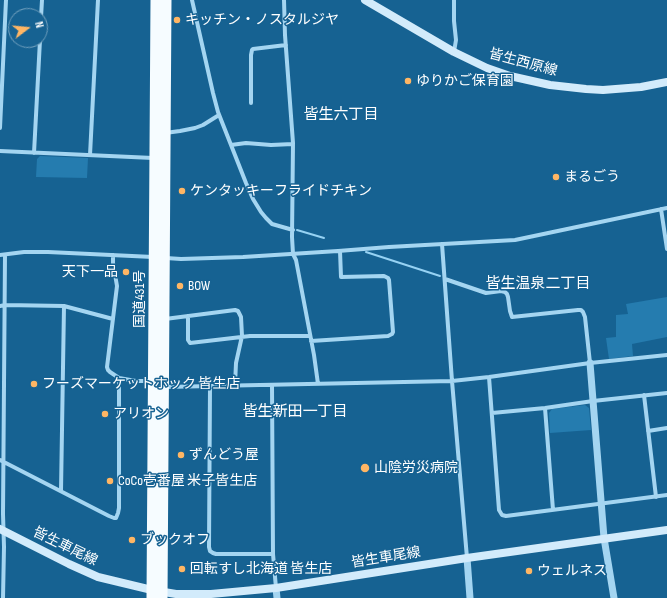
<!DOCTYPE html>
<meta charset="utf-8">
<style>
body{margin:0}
#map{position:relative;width:667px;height:598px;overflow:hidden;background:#166292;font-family:"Sofia Sans Condensed",sans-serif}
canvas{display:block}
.north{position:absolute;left:8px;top:8px;width:40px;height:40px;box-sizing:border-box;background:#166292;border:1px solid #73a1be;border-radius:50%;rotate:74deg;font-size:11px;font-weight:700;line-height:16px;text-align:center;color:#fff}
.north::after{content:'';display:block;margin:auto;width:14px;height:18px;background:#ffb664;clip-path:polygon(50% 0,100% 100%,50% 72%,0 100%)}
</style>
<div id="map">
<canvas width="667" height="598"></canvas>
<div class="north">N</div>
</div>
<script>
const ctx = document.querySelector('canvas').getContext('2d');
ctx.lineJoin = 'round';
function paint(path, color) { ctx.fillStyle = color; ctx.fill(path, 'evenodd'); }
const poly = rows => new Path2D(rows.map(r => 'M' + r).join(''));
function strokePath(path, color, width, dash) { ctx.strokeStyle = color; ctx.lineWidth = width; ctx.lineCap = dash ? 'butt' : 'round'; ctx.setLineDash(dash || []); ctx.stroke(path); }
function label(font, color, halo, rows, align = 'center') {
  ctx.font = font + ' "Sofia Sans Condensed","Noto Sans JP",sans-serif'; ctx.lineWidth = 3; ctx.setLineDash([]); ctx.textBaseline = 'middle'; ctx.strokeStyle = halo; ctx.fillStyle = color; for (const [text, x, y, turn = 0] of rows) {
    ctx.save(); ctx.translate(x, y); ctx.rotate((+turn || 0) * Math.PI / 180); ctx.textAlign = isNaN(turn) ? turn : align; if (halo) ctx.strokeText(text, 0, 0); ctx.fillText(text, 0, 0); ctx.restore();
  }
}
paint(poly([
 [40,156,88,158,87,178,36,177,37,159],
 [667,297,667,337,632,344,633,356,609,359,606,338,616,337,616,315,628,314,626,304],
 [585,405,589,408,591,430,550,433,549,413,552,409]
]), '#257caf');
strokePath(poly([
 [297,230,324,238],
 [366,252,440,276]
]), '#96d2f3', 2);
strokePath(poly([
 [192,0,213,93,218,112,246,183,253,199,261,212,266,218,272,224,293,230],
 [284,0,285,35,293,143,292,237,293,254,296,260,314,355,318,384],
 [40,35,42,0],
 [454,52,456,40,454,21,454,0],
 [251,103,251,55,252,50,253,49,286,45],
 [0,128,6,0],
 [165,133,180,131,195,128,203,125,219,115],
 [231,145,246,143,271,145,293,144],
 [0,151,153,158],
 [34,153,40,40],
 [90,155,98,0],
 [661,209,667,249],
 [442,244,452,381,467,558],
 [0,255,24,252,48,252,153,257],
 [113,255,113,263,117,286,107,367,108,370,110,372,119,378,136,381,153,381],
 [166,258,181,259,243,257,338,251,389,247,515,240,667,208],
 [445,279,486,293,501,291,505,292,507,294,508,297,510,311,512,317,578,310,581,310,583,312,585,317,590,363],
 [0,306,5,305,64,306,113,319],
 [188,316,188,340,190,343,250,336,310,336],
 [165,319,235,310,238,311,241,317,242,336,236,363,235,385],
 [311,341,388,336,392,334,393,332,389,280,388,278,384,276,341,277,340,251],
 [489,377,499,510,502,515,506,516,667,495],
 [272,385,273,554,276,588],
 [164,387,452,381,489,377,590,363,667,355],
 [210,387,209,547,210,551,213,553,216,554,273,554],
 [644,395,656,497],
 [545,408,553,510],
 [492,413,545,408,593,401,667,393],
 [648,431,667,428],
 [0,460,109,516,114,518,116,518,118,513,119,508,119,378],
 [61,491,64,306],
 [3,598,4,547,3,514,5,255]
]), '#a4d5f1', 4);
strokePath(poly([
 [590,363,604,538,614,598],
 [467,558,470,598],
 [276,588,277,598]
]), '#a4d5f1', 7);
strokePath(poly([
 [365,0,454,52,487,68,510,76,550,85,586,89,603,90,641,87,667,82],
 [0,529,69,564,98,577,152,590,176,594,211,594,276,588,467,558,667,530]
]), '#d2ebfb', 8);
strokePath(poly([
 [152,598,156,0],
 [162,598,166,0]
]), '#f6fcff', 11);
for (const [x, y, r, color] of [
 [177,20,4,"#ffb664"],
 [408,81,4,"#ffb664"],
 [556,177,4,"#ffb664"],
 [182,191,4,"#ffb664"],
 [126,272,4,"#ffb664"],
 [180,286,4,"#ffb664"],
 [34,384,4,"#ffb664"],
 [105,414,4,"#ffb664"],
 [181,455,4,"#ffb664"],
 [365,468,5,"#ffb664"],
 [110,481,4,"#ffb664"],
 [132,540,4,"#ffb664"],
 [182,569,4,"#ffb664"],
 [529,571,4,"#ffb664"]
]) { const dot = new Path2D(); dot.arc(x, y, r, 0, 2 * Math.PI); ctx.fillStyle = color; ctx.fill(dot); strokePath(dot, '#166292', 1.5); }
label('14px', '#fff', '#166292', [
 ["キッチン・ノスタルジヤ",185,20],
 ["ゆりかご保育園",416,81],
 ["まるごう",564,177],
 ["ケンタッキーフライドチキン",190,191],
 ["天下一品",118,272,"right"],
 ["BOW",188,286],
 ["フーズマーケットホック 皆生店",42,384],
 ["アリオン",113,414],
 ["ずんどう屋",189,455],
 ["山陰労災病院",374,468],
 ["CoCo壱番屋 米子皆生店",118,481],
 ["ブックオフ",140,540],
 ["回転すし北海道 皆生店",190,569],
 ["ウェルネス",537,571]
], 'left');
label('14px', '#fff', '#166292', [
 ["皆生西原線",523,63,15],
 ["国道431号",140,299,-90],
 ["皆生車尾線",65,547,26],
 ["皆生車尾線",386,558,-9]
]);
label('15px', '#fff', '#166292', [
 ["皆生六丁目",341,115],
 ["皆生温泉二丁目",538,284],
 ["皆生新田一丁目",295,412]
]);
</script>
